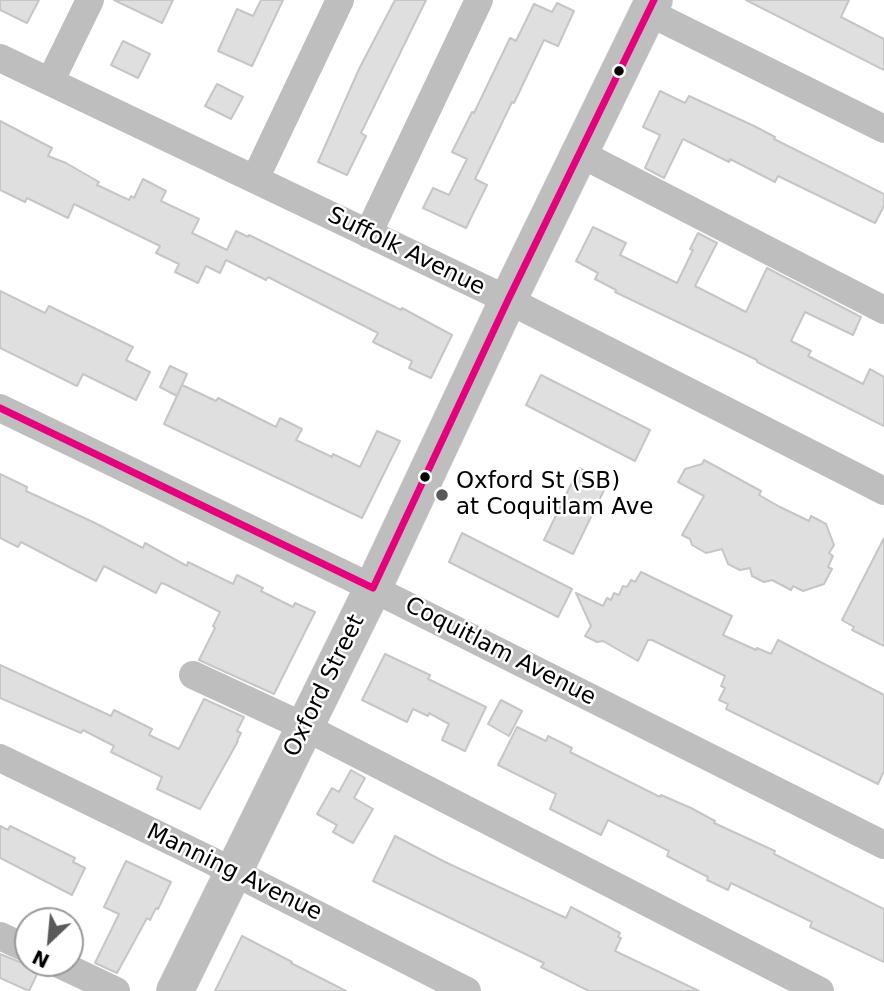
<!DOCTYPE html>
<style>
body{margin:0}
#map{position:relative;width:884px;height:991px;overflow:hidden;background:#fff;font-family:"DejaVu Sans",sans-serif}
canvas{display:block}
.north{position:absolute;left:14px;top:907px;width:70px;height:70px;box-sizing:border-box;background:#fff;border:2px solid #999;border-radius:50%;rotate:206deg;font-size:19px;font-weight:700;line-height:28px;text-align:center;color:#000}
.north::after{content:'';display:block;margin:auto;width:24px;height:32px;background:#595959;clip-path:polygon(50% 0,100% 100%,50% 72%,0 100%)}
</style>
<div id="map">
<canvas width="884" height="991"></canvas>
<div class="north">N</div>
</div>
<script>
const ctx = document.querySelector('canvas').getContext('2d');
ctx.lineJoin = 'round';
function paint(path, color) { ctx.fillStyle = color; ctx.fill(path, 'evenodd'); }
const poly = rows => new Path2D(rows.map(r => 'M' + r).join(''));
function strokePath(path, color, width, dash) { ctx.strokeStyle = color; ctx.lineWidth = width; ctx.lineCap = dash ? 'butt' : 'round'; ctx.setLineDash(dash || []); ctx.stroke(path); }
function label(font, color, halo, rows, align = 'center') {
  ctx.font = font + ' "DejaVu Sans",sans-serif'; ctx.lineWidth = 5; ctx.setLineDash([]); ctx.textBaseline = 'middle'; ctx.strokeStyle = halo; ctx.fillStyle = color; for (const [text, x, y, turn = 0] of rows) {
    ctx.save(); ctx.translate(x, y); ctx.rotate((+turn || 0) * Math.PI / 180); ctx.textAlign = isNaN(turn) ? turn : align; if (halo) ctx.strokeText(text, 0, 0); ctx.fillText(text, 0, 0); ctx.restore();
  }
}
const building = poly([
 [0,0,39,0,27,23,0,10,0,0],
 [114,0,173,0,162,23,114,0],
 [261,0,283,0,252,66,218,51,237,9,253,16,261,0],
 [395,0,426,0,361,133,366,136,347,175,318,162,359,69,395,0],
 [746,0,849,0,841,17,884,39,884,70,746,0],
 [557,3,574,11,558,46,544,40,514,103,512,102,475,179,487,185,466,228,423,208,433,188,449,195,467,159,452,152,472,112,474,113,510,38,516,41,534,4,552,12,557,3],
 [123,41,150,54,138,78,111,65,123,41],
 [217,84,243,97,231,119,205,106,217,84],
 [660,91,685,103,689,96,754,126,775,137,774,139,884,194,884,206,875,223,778,176,775,182,730,159,729,162,683,139,664,178,645,168,660,135,643,127,660,91],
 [0,121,52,148,48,156,66,163,99,182,97,185,129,200,131,196,134,198,143,179,166,191,161,201,199,219,192,233,227,250,236,231,248,237,249,235,401,310,402,308,452,335,431,378,409,368,412,361,373,342,378,333,268,277,266,280,226,260,220,273,206,266,198,283,175,272,179,264,156,253,160,246,74,204,68,218,27,198,25,202,0,190,0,121],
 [593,227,626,243,620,255,677,283,693,250,690,249,698,233,717,243,695,286,746,312,767,268,861,317,853,335,805,312,791,341,811,351,808,356,863,384,870,369,884,377,884,426,757,362,757,360,615,292,616,290,595,279,598,273,576,261,593,227],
 [0,291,45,313,49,306,133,347,126,360,150,372,136,400,83,374,77,386,0,348,0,291],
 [170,366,187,374,177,396,160,387,170,366],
 [541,375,650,430,635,461,526,405,541,375],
 [182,385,216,401,218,398,276,427,280,418,302,429,296,440,332,457,333,454,360,467,377,431,400,441,362,518,164,424,182,385],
 [704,460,761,491,759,495,780,507,809,521,811,516,826,524,834,545,829,553,833,556,828,567,832,569,824,584,803,591,793,586,791,590,772,580,764,582,752,576,750,568,740,570,728,564,722,549,706,553,692,545,690,539,682,535,704,496,678,482,685,469,702,464,704,460],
 [579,468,608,482,573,554,544,540,579,468],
 [0,474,27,487,26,491,95,523,143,548,145,543,187,566,188,562,233,584,237,575,263,588,261,591,293,607,295,603,315,612,274,694,199,660,215,628,213,626,220,612,165,584,161,583,156,593,104,566,96,581,21,542,18,547,0,538,0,474],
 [462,533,572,589,558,617,449,562,462,533],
 [884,538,884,646,852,630,854,627,842,620,884,538],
 [641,572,732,616,723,635,756,650,757,648,771,654,778,640,884,695,884,771,878,784,726,709,728,704,719,700,725,688,721,686,725,676,652,640,648,640,638,661,603,641,597,642,585,636,591,626,576,593,603,606,607,598,611,600,614,593,619,595,623,586,627,587,631,580,635,582,641,572],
 [385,654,430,675,428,679,486,707,465,751,442,740,449,724,429,713,428,716,413,709,407,722,362,700,385,654],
 [0,665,111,716,114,710,152,729,149,735,179,749,204,699,244,717,237,731,241,733,237,741,238,741,200,809,157,789,162,777,111,752,114,746,83,730,81,733,0,698,0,665],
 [501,700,522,711,509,736,488,724,501,700],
 [517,727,546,741,548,736,572,748,570,752,660,797,661,795,691,808,715,821,714,823,775,851,774,854,884,909,884,962,810,927,812,922,731,883,728,890,707,880,708,877,667,856,669,851,608,820,601,835,550,809,556,794,498,765,517,727],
 [351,770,365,778,354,798,373,809,353,843,333,832,337,825,317,814,332,788,339,792,351,770],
 [0,826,8,830,10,826,75,858,73,862,85,868,72,895,0,858,0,826],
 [395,836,445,862,566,918,571,907,592,918,620,933,618,937,621,938,615,951,699,991,589,991,541,967,544,963,373,881,395,836],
 [126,861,171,882,158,909,156,908,150,920,147,918,117,973,95,963,119,914,104,907,126,861],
 [242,936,292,962,291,963,346,991,215,991,242,936],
 [0,954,39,970,29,991,0,978,0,954]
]);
paint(building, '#dfdfdf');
strokePath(building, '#c6c6c6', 2);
const major = poly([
 [175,991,373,588,508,300,654,0]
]);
strokePath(major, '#dbdbdb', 38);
strokePath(poly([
 [648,12,884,129],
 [0,58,508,300,884,491],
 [50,82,90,0],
 [579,153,884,310],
 [255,179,340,0],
 [368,234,479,0],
 [0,408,348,576,884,845],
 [193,675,305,727,820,991],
 [0,758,210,860,467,991],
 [0,936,28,949],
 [57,963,116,991]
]), '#bebebe', 28);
strokePath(major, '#bebebe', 37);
strokePath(poly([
 [0,408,373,588],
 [373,588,508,300,654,0]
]), '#e5007d', 7);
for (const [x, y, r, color] of [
 [619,71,6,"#000"],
 [425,477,6,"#000"],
 [442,495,7,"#595959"]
]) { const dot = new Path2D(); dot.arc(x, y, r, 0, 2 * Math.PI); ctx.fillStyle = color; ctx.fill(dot); strokePath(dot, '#fff', 2.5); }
label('23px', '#000', '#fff', [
 ["Suffolk Avenue",406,252,26],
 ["Coquitlam Avenue",500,652,27],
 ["Oxford Street",325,686,-64],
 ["Manning Avenue",234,873,26]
]);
label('23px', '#000', '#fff', [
 ["Oxford St (SB)",456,482],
 ["at Coquitlam Ave",456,508]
], 'left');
</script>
